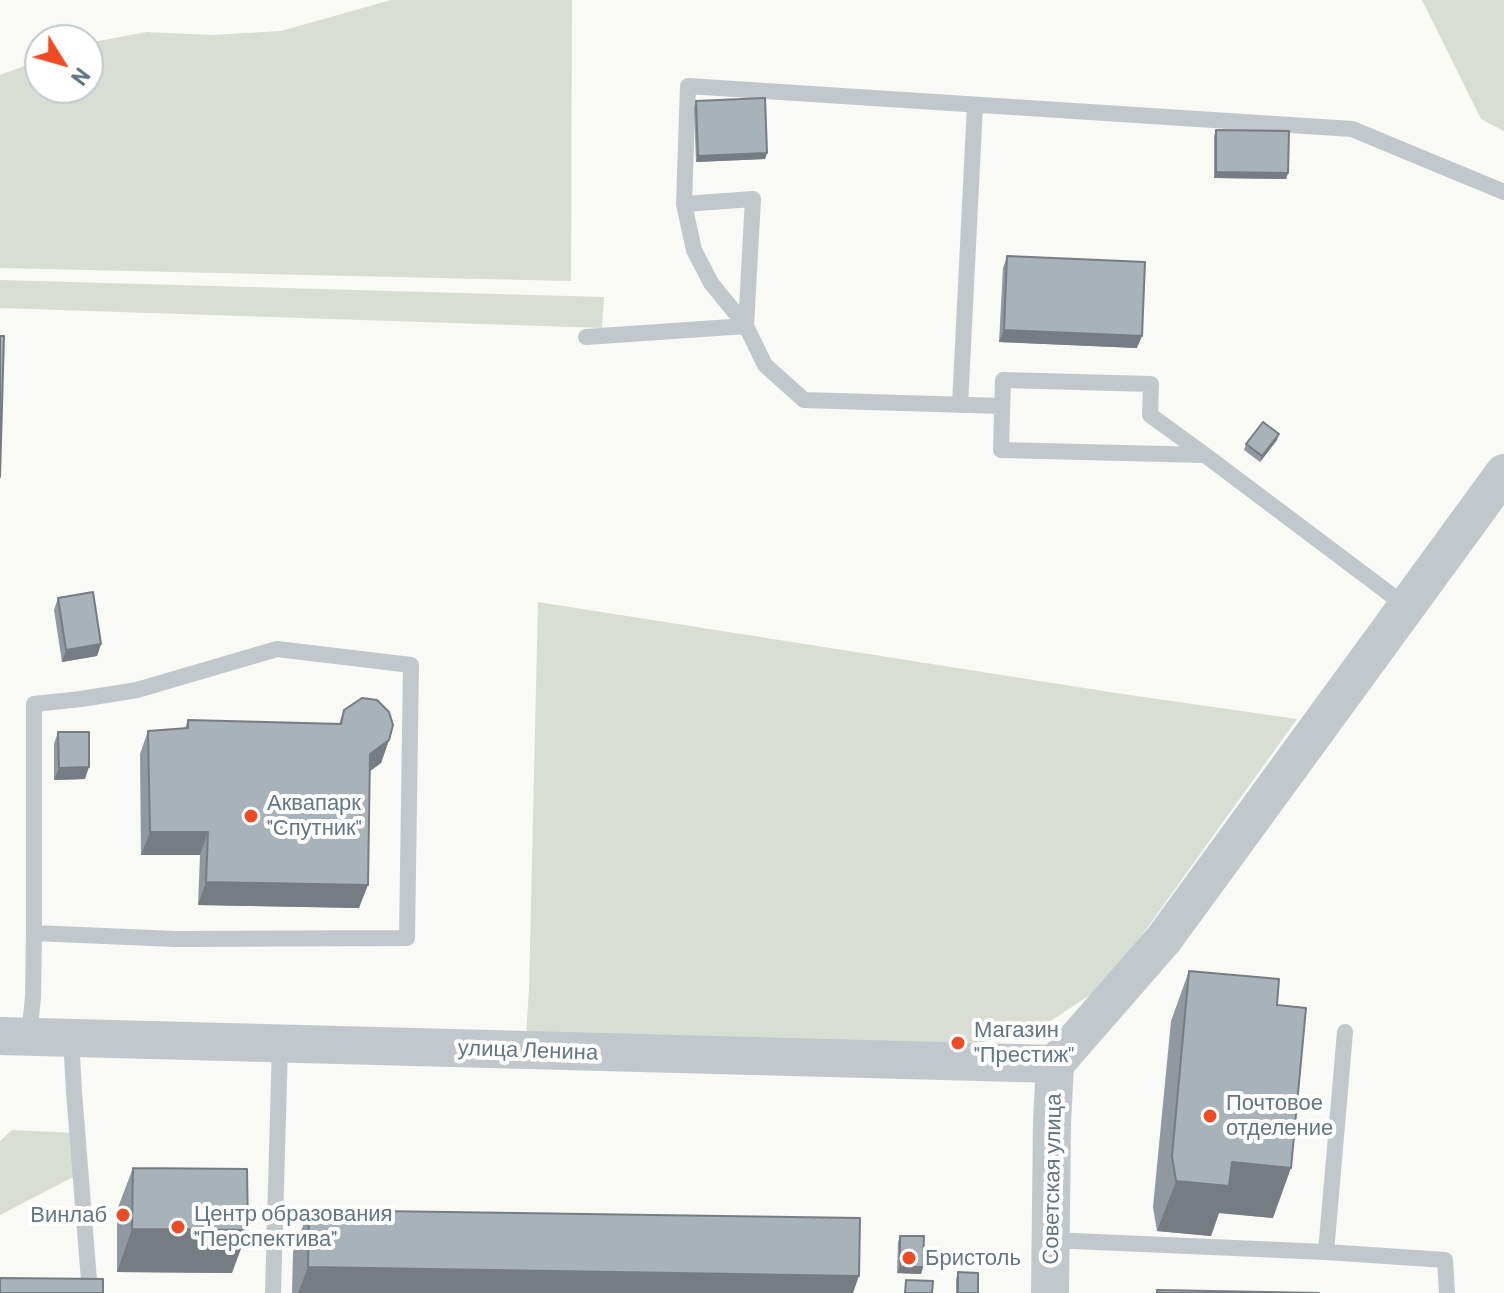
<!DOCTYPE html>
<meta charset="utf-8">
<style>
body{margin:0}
#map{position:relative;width:1504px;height:1293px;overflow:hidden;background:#f9f9f6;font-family:Barlow,sans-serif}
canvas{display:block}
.north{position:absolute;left:24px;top:24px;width:80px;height:80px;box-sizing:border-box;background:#fff;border:2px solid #c0c8cd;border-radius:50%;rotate:127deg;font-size:22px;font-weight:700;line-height:32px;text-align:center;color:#627683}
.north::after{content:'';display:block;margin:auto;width:28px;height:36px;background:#ec4b23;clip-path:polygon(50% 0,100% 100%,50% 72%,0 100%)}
</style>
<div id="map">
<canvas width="1504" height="1293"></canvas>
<div class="north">N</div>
</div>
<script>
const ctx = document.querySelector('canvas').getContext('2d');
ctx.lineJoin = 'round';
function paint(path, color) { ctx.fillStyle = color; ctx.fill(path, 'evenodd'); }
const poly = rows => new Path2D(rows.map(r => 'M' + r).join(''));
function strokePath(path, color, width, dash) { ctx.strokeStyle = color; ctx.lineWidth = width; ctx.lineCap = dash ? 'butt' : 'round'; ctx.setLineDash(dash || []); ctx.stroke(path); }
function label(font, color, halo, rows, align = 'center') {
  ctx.font = font + ' Barlow,sans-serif'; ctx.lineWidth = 8; ctx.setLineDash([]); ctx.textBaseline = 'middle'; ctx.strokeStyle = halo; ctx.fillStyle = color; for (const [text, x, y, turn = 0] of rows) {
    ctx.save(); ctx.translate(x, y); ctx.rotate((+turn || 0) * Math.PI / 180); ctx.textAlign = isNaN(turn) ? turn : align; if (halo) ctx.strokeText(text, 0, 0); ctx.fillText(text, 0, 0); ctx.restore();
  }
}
paint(poly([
 [391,0,572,0,571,281,0,268,0,75,40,60,40,88,88,88,88,43,147,32,212,35,281,31],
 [1422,0,1504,0,1504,131,1481,119],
 [0,280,604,297,602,328,0,308],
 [538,602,1116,693,1297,719,1127,956,1093,993,1046,1024,983,1042,825,1050,525,1049,529,990],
 [12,1130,76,1133,77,1175,0,1215,0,1141]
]), '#d9ded5');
strokePath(poly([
 [753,199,746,326,711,283,694,250,684,204,753,199],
 [684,204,688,86,1352,129,1504,192],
 [586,337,746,326,765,365,804,400,1002,406],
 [960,405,975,105],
 [1205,455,1001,450,1003,380,1151,384,1150,415,1205,455,1406,606],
 [277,649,411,665,407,938,175,939,34,933,34,704,81,699,137,690,277,649],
 [29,1037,33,997,34,933],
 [71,1038,74,1092,90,1293],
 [1051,1240,1326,1252,1345,1032],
 [1326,1252,1445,1260,1447,1293],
 [273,1293,280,1044]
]), '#c2c7cb', 16);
strokePath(poly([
 [0,1036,1055,1064],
 [1055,1064,1164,939,1504,473],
 [1050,1293,1052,1122,1055,1064]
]), '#c2c7cb', 38);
paint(poly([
 [696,101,767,153,765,159,696,162,694,107],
 [1216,130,1288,173,1286,179,1214,178,1214,136],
 [1007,256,1137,348,999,342,1003,268],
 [1277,440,1260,462,1244,450,1246,444],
 [58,598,101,644,97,656,62,662,54,610],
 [344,710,389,740,381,763,370,771,359,908,198,905,200,855,141,855,140,754,148,731,185,728,188,720,339,724],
 [58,732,85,779,54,780,54,744],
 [1189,971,1277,1005,1273,1218,1219,1213,1211,1236,1157,1231,1153,1207,1171,1021],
 [133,1168,232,1273,117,1272,117,1210],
 [309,1210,853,1293,292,1293,293,1252],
 [900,1236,923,1267,921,1274,897,1273,898,1242],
 [958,1272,978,1293,956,1293,956,1279]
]), '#90999f');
paint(poly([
 [767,153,765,159,696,162,698,156],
 [1216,172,1288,173,1286,179,1214,178],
 [1004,330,1142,336,1137,348,999,342],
 [1279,434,1277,440,1260,462,1262,456],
 [101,644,97,656,62,662,66,650],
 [389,740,381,763,362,777,370,754],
 [89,767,85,779,54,780,59,768],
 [150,832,208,832,200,855,141,855],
 [206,882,368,885,359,908,198,905],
 [1232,1162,1291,1168,1273,1218,1219,1213,1211,1236,1157,1231,1176,1181],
 [132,1229,248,1230,232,1273,117,1272],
 [308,1267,859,1276,853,1293,298,1293],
 [900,1267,923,1267,921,1274,897,1273]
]), '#767d82');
const building = poly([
 [765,98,767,153,698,156,696,101,765,98],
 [1216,130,1289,131,1288,173,1216,172,1216,130],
 [1007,256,1145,262,1142,336,1004,330,1007,256],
 [0,336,4,336,0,477,0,336],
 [1263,422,1279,434,1262,456,1246,444,1263,422],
 [93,592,101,644,66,650,58,598,93,592],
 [362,698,377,700,389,712,393,725,389,740,370,754,368,885,206,882,208,832,150,832,148,731,188,728,188,720,341,724,344,710,362,698],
 [58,732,89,732,89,767,59,768,58,732],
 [1189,971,1279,979,1277,1005,1306,1008,1291,1168,1232,1162,1229,1186,1176,1181,1172,1156,1189,971],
 [133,1168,247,1169,248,1230,132,1229,133,1168],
 [309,1210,860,1218,859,1276,308,1267,309,1210],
 [900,1236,924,1236,923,1267,900,1267,900,1236],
 [958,1272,978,1273,978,1293,958,1293,958,1272],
 [0,1278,103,1279,103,1293,0,1293,0,1278],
 [906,1280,933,1281,932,1293,905,1293,906,1280],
 [1157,1290,1319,1293,1157,1293,1157,1290]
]);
paint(building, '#a8b2b9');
strokePath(building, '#767d82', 2);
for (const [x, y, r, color] of [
 [251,816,8,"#ec4b23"],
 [958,1043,8,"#ec4b23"],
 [1210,1116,8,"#ec4b23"],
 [123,1215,8,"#ec4b23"],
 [178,1227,8,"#ec4b23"],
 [909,1258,8,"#ec4b23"]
]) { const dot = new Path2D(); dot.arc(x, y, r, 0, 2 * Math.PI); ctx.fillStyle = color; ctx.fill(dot); strokePath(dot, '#fff', 3); }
label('22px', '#627683', '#fff', [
 ["Аквапарк",267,803],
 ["\"Спутник\"",267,828],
 ["Магазин",974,1030],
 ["\"Престиж\"",974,1055],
 ["Почтовое",1226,1103],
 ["отделение",1226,1128],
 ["Центр образования",194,1214],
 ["\"Перспектива\"",194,1239],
 ["Винлаб",107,1215,"right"],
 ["Бристоль",925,1258]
], 'left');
label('22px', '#627683', '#fff', [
 ["улица Ленина",528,1050,2],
 ["Советская улица",1052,1179,-89]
]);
</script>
